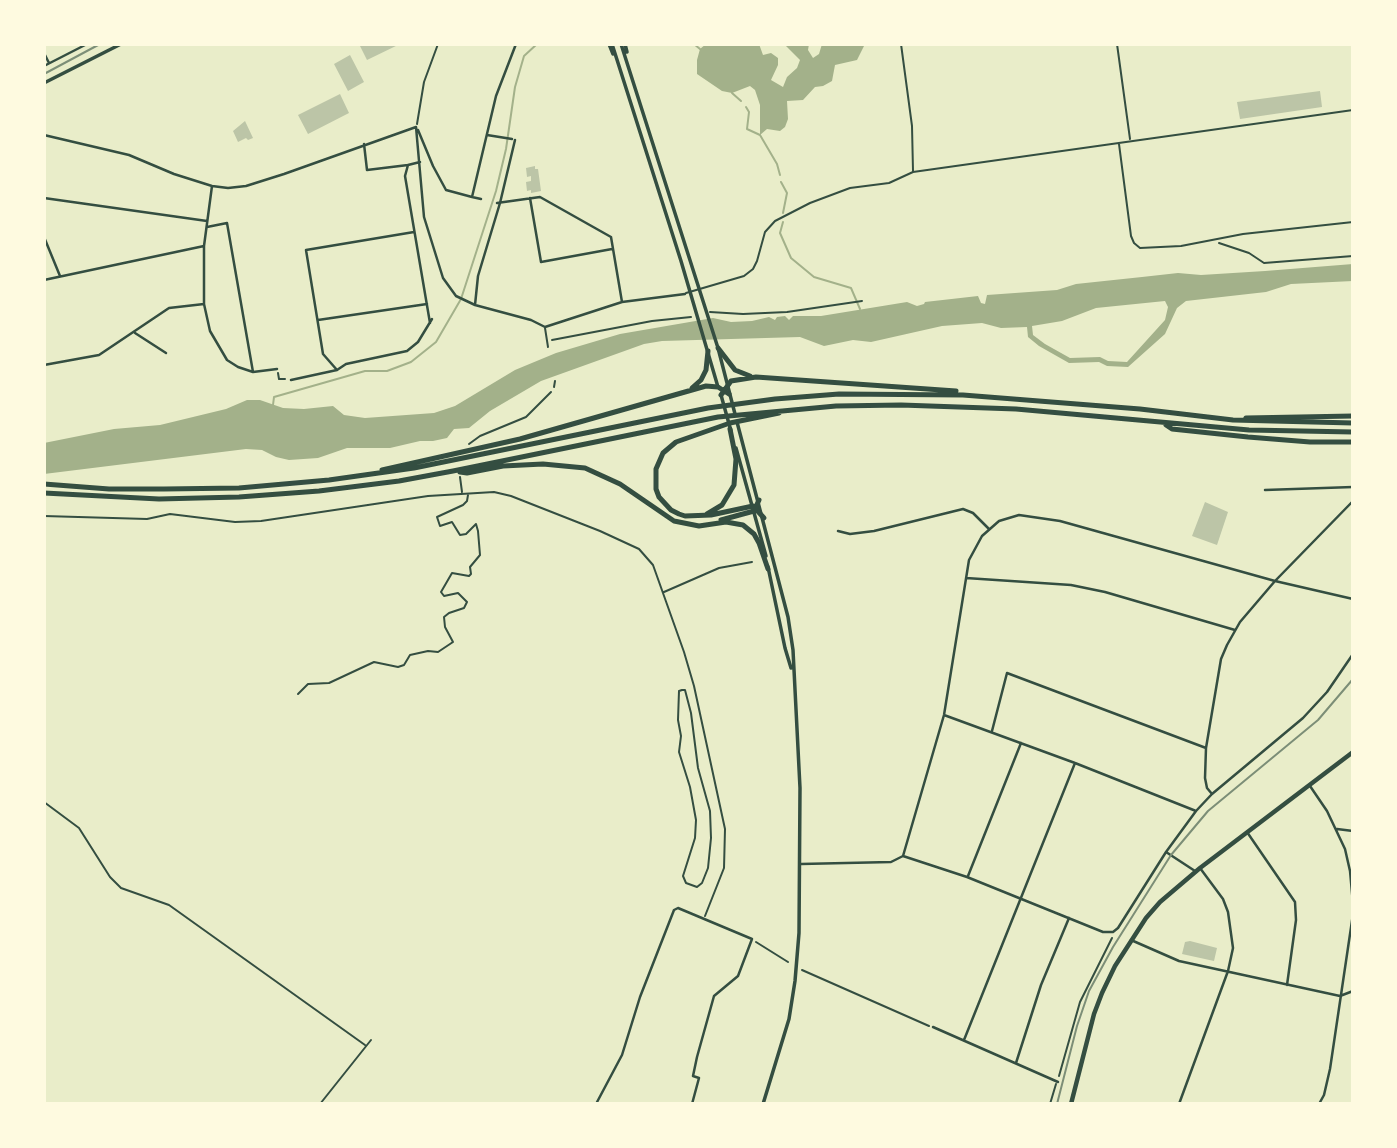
<!DOCTYPE html>
<style>
body{margin:0}
#map{position:relative;width:1397px;height:1148px;overflow:hidden;background:#e9edc9;font-family:Mulish,sans-serif}
canvas{display:block}
.frame{position:absolute;inset:0;border:46px solid #fefae0;pointer-events:none}
</style>
<div id="map">
<canvas width="1397" height="1148"></canvas>
<div class="frame"></div>
</div>
<script>
const ctx = document.querySelector('canvas').getContext('2d');
ctx.lineJoin = 'round';
function paint(path, color) { ctx.fillStyle = color; ctx.fill(path, 'evenodd'); }
const poly = rows => new Path2D(rows.map(r => 'M' + r).join(''));
function strokePath(path, color, width, dash) { ctx.strokeStyle = color; ctx.lineWidth = width; ctx.lineCap = dash ? 'butt' : 'round'; ctx.setLineDash(dash || []); ctx.stroke(path); }
paint(poly([
 [706,44,759,44,763,55,771,53,778,58,778,65,771,80,783,87,787,77,797,68,800,60,784,44,809,44,808,50,813,58,819,54,822,44,865,44,857,60,835,65,832,81,823,86,815,87,803,100,787,101,788,119,785,127,780,131,767,129,760,135,760,105,755,90,750,86,732,93,722,91,697,74,697,60,700,49],
 [1353,264,1353,281,1291,284,1266,292,1186,301,1177,308,1165,334,1128,367,1107,366,1099,362,1069,363,1039,346,1028,337,1027,327,1001,328,982,323,942,326,871,342,853,340,824,346,800,337,662,341,644,344,541,381,490,411,469,428,454,429,447,438,433,441,420,441,390,448,347,448,318,458,289,460,276,457,262,450,246,449,44,474,44,443,114,429,160,425,226,409,247,400,260,400,283,408,304,409,333,406,344,415,365,418,434,413,455,406,515,370,556,353,620,334,713,318,731,322,752,321,769,317,775,320,777,317,785,316,789,320,793,316,821,316,907,302,917,306,924,304,925,302,978,296,981,303,985,304,987,295,1057,290,1076,284,1142,277,1178,273,1201,275,1265,271],
 [1165,301,1168,307,1165,320,1127,362,1108,361,1100,357,1070,358,1045,344,1033,335,1032,326,1062,321,1096,308]
]), '#a3b18a');
strokePath(poly([
 [694,44,700,49],
 [732,93,741,101],
 [746,107,749,112,747,129,760,135,777,164,780,175],
 [781,182,787,193,783,213],
 [783,222,780,233,791,258,814,277,851,288,860,309],
 [273,405,274,397,365,371,387,371,411,362,436,342,461,299,496,191,506,149,515,87,524,56,537,44]
]), '#a3b18a', 2);
paint(poly([
 [359,44,400,44,367,60],
 [350,55,364,82,348,91,334,64],
 [1320,91,1322,107,1240,119,1237,102],
 [340,94,349,113,308,134,298,115],
 [245,121,253,138,248,140,246,138,238,142,233,131],
 [535,166,535,169,538,169,541,191,531,193,531,190,527,191,526,182,531,181,531,176,527,177,526,168],
 [1205,502,1228,512,1217,545,1192,536],
 [1190,941,1217,948,1214,961,1182,954,1185,942]
]), '#bcc5a7');
strokePath(poly([
 [417,124,424,82,438,44],
 [1219,243,1249,253,1264,263,1353,256],
 [710,312,743,314,787,312,862,301],
 [552,340,652,321,691,317],
 [278,373,279,379,285,379],
 [469,444,480,436,526,417,551,392],
 [460,477,462,492],
 [44,516,147,519,170,514,235,522,261,521,428,496,494,492,511,496,600,531,639,549,653,565,684,652,694,686,725,829,724,868,705,916],
 [664,592,719,568,752,562],
 [682,690,685,690,691,713,698,768,710,811,711,838,708,868,702,883,697,887,686,883,683,876,695,838,696,820,690,787,679,752,681,736,678,720,679,691,682,690],
 [298,694,308,684,329,683,374,662,398,667,404,665,410,655,428,651,438,652,453,642,445,627,444,617,449,613,464,608,467,602,458,593,444,596,441,592,452,573,469,576,471,574,470,567,480,555,478,531,476,524,466,534,460,535,452,522,440,526,437,517,463,505,467,501,468,495],
 [44,802,79,828,110,877,121,888,169,905,365,1045],
 [756,942,788,962],
 [802,970,929,1026],
 [1059,1076,1080,1002,1112,938],
 [320,1104,371,1040],
 [1050,1104,1056,1084]
]), '#344e41', 2);
strokePath(poly([
 [901,44,912,126,913,171],
 [1117,44,1130,139],
 [1119,144,1131,236,1134,243,1140,248,1181,246,1243,234,1353,222],
 [686,293,744,276,753,269,757,261,765,232,775,221,810,203,850,188,889,183,913,172,1353,110],
 [545,328,548,347],
 [554,387,555,381]
]), '#344e41', 2);
strokePath(poly([
 [44,53,49,63],
 [44,66,87,44],
 [416,127,424,217,443,278,456,296,475,305,531,320,545,327,622,302,685,294],
 [418,130,433,166,446,190,472,197,496,96,516,44],
 [44,135,129,155,174,174,212,186,228,188,246,186,284,174,416,127],
 [487,135,512,139],
 [364,144,367,170,408,165],
 [420,162,408,165,405,176,430,323],
 [212,186,204,246,204,304,210,331,227,360,238,367,253,372,277,369],
 [472,197,481,199],
 [44,198,207,221],
 [530,198,541,262,612,249],
 [497,203,540,197,611,237,622,302],
 [207,227,227,223,253,372],
 [44,237,60,276],
 [44,280,204,246],
 [475,305,478,276,500,203,515,140],
 [318,320,427,304],
 [135,333,166,353],
 [44,365,99,355,169,308,204,304],
 [337,370,323,354,306,250,414,232],
 [291,380,337,370,346,364,407,351,418,342,432,319],
 [1265,490,1353,487],
 [838,531,850,534,874,531,963,509,973,513,989,529],
 [966,578,1071,585,1105,592,1235,630],
 [944,715,1075,763,1196,811],
 [992,731,1007,673,1206,748],
 [1310,786,1327,811,1345,849,1350,871,1353,904],
 [1212,794,1207,788,1205,778,1206,748,1221,659,1227,645,1240,622,1275,581,1353,501],
 [1337,829,1353,831],
 [1247,832,1295,902,1296,920,1287,985],
 [1166,852,1195,871],
 [903,856,944,715,969,560,982,536,999,521,1019,515,1060,521,1275,581,1353,599],
 [801,864,891,862,903,856,967,877,1103,932,1113,932,1118,928,1166,852,1196,811,1212,794,1303,718,1327,692,1353,654],
 [968,876,1021,743],
 [1131,940,1179,961,1340,996,1353,991],
 [933,1027,1058,1082],
 [964,1040,1075,763],
 [1016,1063,1041,985,1069,918],
 [596,1104,622,1055,640,997,674,910,678,908,752,939,738,976,714,996,697,1057,693,1076,699,1078,692,1104],
 [1179,1104,1228,971,1233,948,1228,912,1223,899,1200,868],
 [1319,1104,1324,1095,1330,1069,1353,914]
]), '#344e41', 2.5);
strokePath(poly([
 [609,44,613,54],
 [612,44,681,261,718,387],
 [621,44,718,348,735,414],
 [625,44,627,52],
 [44,83,121,44],
 [721,395,731,431],
 [737,422,788,617,793,650,800,788,799,933,795,981,789,1019,763,1104],
 [736,448,766,556],
 [768,567,785,648,791,668]
]), '#344e41', 3.5);
strokePath(poly([
 [1071,1104,1094,1014,1102,993,1115,966,1146,918,1160,902,1200,868,1353,752]
]), '#344e41', 4.5);
strokePath(poly([
 [718,348,735,370,750,376],
 [692,388,701,380,706,370,708,351],
 [721,395,731,381,756,377,956,391],
 [1246,418,1353,416],
 [1166,425,1172,429,1248,437,1310,442,1353,442],
 [382,470,520,439,706,386,718,387,729,394],
 [460,472,467,473,503,466,543,464,585,468,620,484,674,521,699,526,726,522,743,525,754,534,759,543,768,569],
 [44,484,109,489,164,489,239,488,329,480,414,468,708,408,775,399,839,394,963,395,1140,409,1233,420,1353,423],
 [44,493,159,499,239,497,319,491,399,481,453,471,718,417,836,406,901,405,1016,409,1249,430,1353,432],
 [707,514,722,505,734,485,736,459,730,429],
 [764,518,753,506,711,515,685,516,679,514,671,510,659,497,656,489,656,469,663,453,676,442,730,423,779,413],
 [721,520,754,511,759,500]
]), '#344e41', 5);
strokePath(poly([
 [44,74,100,44],
 [1057,1104,1077,1026,1089,991,1113,947,1171,855,1208,811,1318,720,1353,679]
]), '#7c8e77', 2);
</script>
